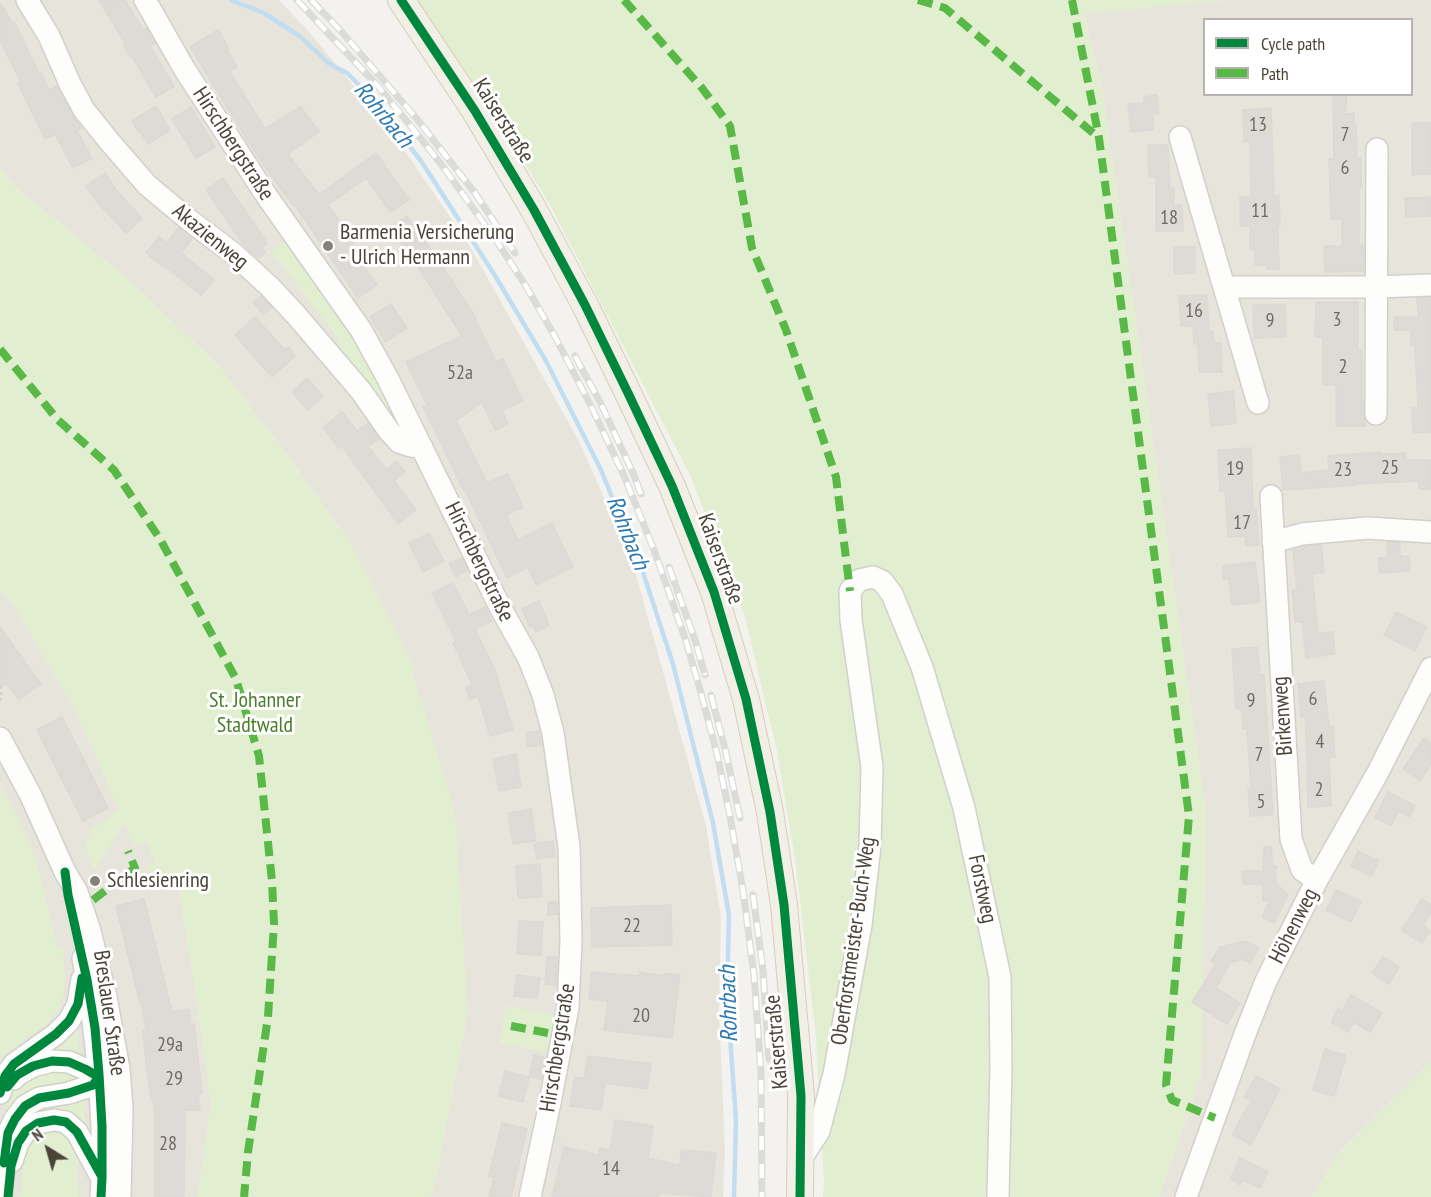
<!DOCTYPE html>
<meta charset="utf-8">
<style>
body{margin:0}
#map{position:relative;width:1431px;height:1197px;overflow:hidden;background:#f4f2ee;font-family:"PT Sans Narrow",sans-serif}
canvas{display:block}
.legend{position:absolute;left:1203px;top:18px;width:210px;height:78px;box-sizing:border-box;background:#fff;border:2px solid #b7b4b0;margin:0;padding:8px 10px;list-style:none;font-size:18px;color:#4b4439}
.legend li{display:flex;align-items:center;gap:12px;height:30px}
.legend b{width:30px;border:2px solid #b7b4b0}
.north{position:absolute;left:18px;top:1119px;width:60px;height:60px;-webkit-text-stroke:4px #fff;paint-order:stroke;rotate:323deg;font-size:16px;font-weight:700;line-height:24px;text-align:center;color:#4b4439}
.north::after{content:'';display:block;margin:auto;width:21px;height:27px;background:#4b4439;clip-path:polygon(50% 0,100% 100%,50% 72%,0 100%)}
</style>
<div id="map">
<canvas width="1431" height="1197"></canvas>
<ul class="legend">
<li><b style="height:8px;background:#00873e"></b>Cycle path</li>
<li><b style="height:8px;background:#58b947"></b>Path</li>
</ul>
<div class="north">N</div>
</div>
<script>
const ctx = document.querySelector('canvas').getContext('2d');
ctx.lineJoin = 'round';
function paint(path, color) { ctx.fillStyle = color; ctx.fill(path, 'evenodd'); }
const poly = rows => new Path2D(rows.map(r => 'M' + r).join(''));
function strokePath(path, color, width, dash) { ctx.strokeStyle = color; ctx.lineWidth = width; ctx.lineCap = dash ? 'butt' : 'round'; ctx.setLineDash(dash || []); ctx.stroke(path); }
function label(font, color, halo, rows, align = 'center') {
  ctx.font = font + ' "PT Sans Narrow",sans-serif'; ctx.lineWidth = 6; ctx.setLineDash([]); ctx.textBaseline = 'middle'; ctx.strokeStyle = halo; ctx.fillStyle = color; for (const [text, x, y, turn = 0] of rows) {
    ctx.save(); ctx.translate(x, y); ctx.rotate((+turn || 0) * Math.PI / 180); ctx.textAlign = isNaN(turn) ? turn : align; if (halo) ctx.strokeText(text, 0, 0); ctx.fillText(text, 0, 0); ctx.restore();
  }
}
paint(poly([
 [0,0,279,0,311,34,396,138,468,243,579,441,633,564,706,826,721,918,719,1011,725,1152,723,1197,430,1197,435,1184,468,1010,349,541,283,449,217,364,124,276,14,186,0,168],
 [1225,0,1431,0,1431,1062,1339,1153,1312,1197,1159,1197,1201,1076,1206,813,1103,93,1084,13],
 [1204,20,1412,20,1412,94,1204,94],
 [0,588,15,607,74,707,135,845,147,841,155,863,146,867,178,884,198,1007,211,1105,198,1197,0,1197]
]), '#e7e4dc');
paint(poly([
 [417,0,1225,0,1084,14,1103,93,1206,813,1201,1076,1159,1197,823,1197,824,1184,816,1038,796,865,777,751,744,613,690,475,549,203,487,103],
 [0,168,14,186,124,276,217,364,283,449,349,541,407,652,455,813,468,1010,435,1184,430,1197,198,1197,211,1105,198,1007,178,884,160,888,145,867,155,863,147,841,135,846,125,823,94,870,86,850,87,840,91,831,118,809,122,816,74,707,15,607,0,588],
 [285,241,362,350,403,429,402,431,339,352,339,340,271,251],
 [0,784,22,826,37,863,58,949,63,947,65,982,63,997,57,1012,45,1026,15,1047,3,1056,0,1061],
 [506,1006,556,1015,549,1053,499,1043],
 [77,1018,80,1060,42,1056],
 [1431,1062,1431,1197,1312,1197,1339,1153],
 [50,1067,82,1074,83,1083,5,1117,8,1101,16,1085],
 [84,1095,85,1136,33,1119,29,1112],
 [54,1132,63,1135,70,1141,77,1154,79,1197,20,1197,26,1149,35,1137,45,1133]
]), '#e1eecf');
paint(poly([
 [544,1133,566,1138,557,1176,536,1171]
]), '#e6e3df');
strokePath(poly([
 [231,0,264,13,301,37,328,63,347,73,373,99,421,161,494,274,546,361,601,470,618,512,639,560,673,664,713,823,729,915,727,995,736,1120,734,1197]
]), '#c0ddf1', 4.5);
const building = poly([
 [99,0,125,0,143,30,146,28,155,43,150,46,174,86,156,97,132,56,130,57,124,46,126,45,99,0],
 [0,3,13,24,15,23,39,73,41,72,49,90,57,86,73,116,81,128,77,130,92,158,73,168,55,134,45,139,18,84,21,82,0,41,0,3],
 [218,30,229,49,227,50,237,67,230,72,265,129,285,116,301,107,319,132,288,154,319,195,376,153,409,200,390,212,366,178,328,205,354,242,349,246,377,285,358,298,294,204,293,205,270,174,246,138,190,47,218,30],
 [1333,94,1347,94,1345,114,1354,113,1354,124,1356,124,1357,159,1361,158,1361,188,1359,189,1359,246,1364,245,1364,271,1325,272,1324,246,1342,246,1342,219,1331,219,1329,159,1334,159,1333,94],
 [1157,95,1159,113,1152,114,1154,130,1131,132,1128,104,1144,103,1144,97,1157,95],
 [156,106,170,130,148,144,140,131,138,132,132,121,156,106],
 [191,107,215,147,196,158,172,119,191,107],
 [1271,108,1274,196,1279,196,1280,225,1278,225,1279,269,1267,269,1267,265,1255,265,1255,250,1250,250,1250,226,1240,226,1240,197,1251,196,1250,142,1244,142,1243,110,1271,108],
 [1412,123,1431,123,1431,174,1412,175,1412,123],
 [1148,145,1168,145,1170,188,1174,188,1174,205,1182,205,1183,231,1156,231,1156,177,1149,177,1148,145],
 [105,173,117,191,142,218,126,233,97,202,86,186,105,173],
 [223,178,267,243,261,247,265,253,258,258,244,245,206,190,223,178],
 [1431,197,1431,216,1406,217,1405,198,1431,197],
 [407,216,439,261,476,318,475,319,496,362,503,359,523,401,502,410,508,424,495,430,482,402,456,421,487,483,508,474,523,507,506,515,518,540,552,523,573,567,536,585,528,567,507,578,465,490,464,491,423,407,427,405,406,362,462,336,415,262,390,228,407,216],
 [178,228,192,239,181,253,214,280,201,295,166,267,165,268,146,253,159,237,167,243,178,228],
 [1174,247,1195,247,1195,273,1174,274,1174,247],
 [1207,295,1209,331,1213,331,1214,343,1221,343,1222,372,1199,372,1198,344,1194,344,1193,326,1181,326,1179,296,1207,295],
 [261,296,272,308,263,314,253,302,261,296],
 [1417,298,1431,298,1431,432,1413,433,1412,408,1418,408,1415,345,1411,345,1411,330,1394,330,1394,317,1418,317,1417,298],
 [1316,302,1358,302,1358,350,1362,350,1362,402,1363,402,1363,414,1366,426,1336,426,1336,385,1323,385,1323,337,1315,337,1316,302],
 [391,304,407,328,386,342,370,317,391,304],
 [1285,304,1286,337,1254,338,1253,305,1285,304],
 [255,317,285,350,289,347,295,356,272,377,235,335,255,317],
 [307,378,323,396,308,410,292,392,307,378],
 [1233,391,1236,423,1211,426,1208,394,1233,391],
 [342,412,357,431,368,423,379,439,368,446,386,470,396,461,405,472,394,481,416,510,398,524,342,446,339,448,323,427,342,412],
 [1251,448,1253,509,1256,508,1259,545,1246,546,1245,536,1228,537,1225,490,1220,491,1218,450,1251,448],
 [1381,452,1381,454,1406,453,1406,460,1431,460,1431,489,1419,489,1419,481,1357,484,1357,485,1283,490,1280,457,1299,455,1301,473,1329,470,1328,456,1381,452],
 [429,533,444,561,423,572,409,543,429,533],
 [1387,542,1400,543,1400,556,1409,556,1410,571,1379,573,1379,558,1388,557,1387,542],
 [1321,545,1324,572,1312,574,1318,633,1333,632,1335,654,1306,658,1302,622,1295,622,1292,590,1297,589,1293,550,1304,547,1321,545],
 [462,558,468,570,456,577,449,564,462,558],
 [1255,562,1260,602,1232,605,1229,579,1224,580,1222,566,1255,562],
 [453,583,469,615,485,607,492,621,475,629,495,670,513,730,490,736,478,696,469,699,466,687,472,684,453,643,456,642,432,593,453,583],
 [539,601,549,625,536,632,533,625,530,627,522,609,539,601],
 [1396,612,1427,627,1415,651,1384,635,1396,612],
 [0,627,41,684,19,700,6,683,0,688,0,627],
 [1257,647,1260,674,1264,674,1273,815,1250,816,1248,789,1251,789,1247,729,1243,729,1242,709,1236,709,1232,649,1257,647],
 [1324,681,1329,727,1333,726,1335,757,1329,757,1331,806,1308,807,1307,774,1308,774,1305,717,1301,717,1298,684,1324,681],
 [62,717,108,808,83,821,37,730,62,717],
 [539,731,542,745,528,747,526,733,539,731],
 [1424,738,1431,743,1431,764,1420,781,1403,769,1424,738],
 [516,754,521,787,499,791,493,759,516,754],
 [1388,792,1415,806,1409,817,1399,811,1391,825,1375,817,1388,792],
 [531,809,536,841,513,844,508,813,531,809],
 [553,841,555,856,537,859,534,844,553,841],
 [1264,847,1271,847,1273,866,1277,866,1275,874,1276,883,1288,895,1274,923,1262,917,1271,898,1269,896,1268,901,1263,901,1263,887,1261,884,1243,884,1242,871,1263,871,1264,847],
 [1358,851,1379,861,1371,876,1351,866,1358,851],
 [540,864,542,897,518,898,516,866,540,864],
 [1336,890,1361,901,1351,922,1326,910,1336,890],
 [144,899,172,1012,189,1009,191,1025,194,1024,202,1093,198,1094,200,1110,185,1110,184,1197,155,1197,155,1115,153,1099,151,1099,146,1065,143,1031,146,1030,142,1004,140,1004,116,906,144,899],
 [1422,899,1431,905,1431,913,1423,925,1430,931,1422,943,1402,930,1422,899],
 [548,902,557,902,558,914,548,915,548,902],
 [671,905,672,945,592,947,591,908,671,905],
 [519,921,543,922,541,955,517,954,519,921],
 [1246,941,1259,948,1250,963,1242,959,1230,963,1216,988,1240,1003,1227,1024,1192,1002,1216,964,1211,961,1220,947,1246,941],
 [547,957,557,957,556,985,545,984,547,957],
 [1383,957,1399,967,1389,984,1372,973,1383,957],
 [592,972,639,976,640,972,664,976,665,973,680,975,672,1038,604,1030,608,1001,589,999,592,972],
 [517,975,540,978,537,998,514,996,517,975],
 [1351,995,1382,1013,1370,1032,1354,1022,1348,1032,1331,1022,1338,1008,1342,1011,1351,995],
 [1325,1049,1345,1055,1345,1060,1334,1096,1313,1090,1325,1049],
 [534,1055,546,1058,541,1079,529,1077,534,1055],
 [588,1056,651,1064,647,1089,605,1083,601,1110,570,1106,575,1077,584,1078,588,1056],
 [505,1071,529,1077,523,1102,499,1096,505,1071],
 [1256,1076,1280,1089,1251,1145,1232,1134,1251,1101,1244,1097,1256,1076],
 [615,1120,653,1126,648,1158,680,1165,681,1150,716,1153,711,1197,659,1193,658,1197,552,1197,564,1147,599,1155,600,1148,610,1150,615,1120],
 [502,1123,527,1129,511,1197,489,1197,494,1177,489,1176,502,1123],
 [1240,1158,1268,1172,1260,1188,1243,1180,1240,1185,1230,1179,1240,1158]
]);
paint(building, '#dedbd6');
strokePath(building, '#dcd9d4', 1.5);
const minor = poly([
 [27,0,49,36,70,84,84,110,109,141,147,185,189,220,234,254,270,287,296,315,361,391,389,431,399,442,411,446,422,447],
 [145,0,185,70,266,195,361,330,388,379,500,607,528,657,543,695,553,733,569,847,571,941,568,1007,550,1103,530,1197],
 [1180,137,1258,403],
 [1224,287,1376,287,1431,285],
 [1376,414,1377,149],
 [1271,496,1291,839,1302,870,1317,880],
 [1273,542,1302,534,1367,528,1431,532],
 [0,738,31,796,65,872,77,892,90,931,106,997,119,1069,122,1108,120,1197],
 [83,958,91,1003,99,1074,102,1126,102,1178,101,1197],
 [14,1079,17,1075,33,1066,52,1061,69,1062,85,1069,99,1077,105,1085],
 [0,1093,5,1076,14,1064,56,1034,69,1021,78,1004,82,979],
 [801,1159,819,1131,834,1074,861,925,870,846,872,767,851,620,850,591,859,580,873,577,882,581,892,594,922,667,964,808,1000,977,1001,1069,998,1197],
 [12,1161,18,1143,26,1131,38,1123,54,1120,66,1122,77,1132,100,1175],
 [1,1197,8,1133,15,1119,25,1106,39,1098,69,1093,93,1085,107,1070],
 [1186,1197,1245,1034,1266,981,1317,880,1377,774,1431,668]
]);
const major = poly([
 [401,0,475,111,534,210,585,305,628,393,672,486,714,592,746,699,770,812,784,905,801,1096,800,1197]
]);
strokePath(minor, '#d2d0cb', 24);
strokePath(major, '#d6cebb', 28);
strokePath(poly([
 [0,686,1,692,0,703]
]), '#d3d2cc', 3, [3, 3]);
strokePath(minor, '#fdfdfc', 21);
strokePath(major, '#f2efe6', 26);
const rail = poly([
 [297,0,376,84,410,125,441,164,496,240,524,283,553,333,591,406,625,478,654,550,686,641,701,693,717,754,730,816,743,891,754,975,761,1073,762,1197],
 [311,0,340,30,417,119,475,193,515,253],
 [575,356,600,402,633,473,641,494],
 [669,567,695,640,705,675],
 [711,695,726,753,740,818],
 [753,895,763,970,769,1059]
]);
strokePath(rail, '#dbdbda', 7);
strokePath(rail, '#fff', 4.5, [14]);
strokePath(poly([
 [624,0,702,88,730,126,752,248,786,330,836,477,850,591],
 [918,0,945,8,1099,138],
 [1072,0,1099,138,1189,816,1166,1085,1172,1100,1215,1118],
 [0,349,57,419,114,470,160,539,236,679,259,756,272,881,274,923,268,1017,248,1152,244,1197],
 [93,900,135,868,128,851],
 [511,1026,548,1033]
]), '#58b947', 8, [15, 8]);
strokePath(poly([
 [401,0,475,111,534,210,585,305,628,393,672,486,714,592,746,699,770,812,784,905,801,1096,800,1197],
 [65,872,68,895,87,980,95,1028,99,1074,102,1126,102,1178,101,1197],
 [7,1087,17,1075,33,1066,52,1061,69,1062,85,1069,99,1077],
 [0,1093,5,1076,14,1064,56,1034,69,1021,78,1004,82,978],
 [4,1163,8,1133,15,1119,25,1106,39,1098,69,1093,93,1085,99,1077],
 [8,1197,11,1166,18,1143,26,1131,38,1123,54,1120,66,1122,77,1132,101,1175]
]), '#00873e', 9);
for (const [x, y, r, color] of [
 [328,246,6,"#868178"],
 [95,881,6,"#868178"]
]) { const dot = new Path2D(); dot.arc(x, y, r, 0, 2 * Math.PI); ctx.fillStyle = color; ctx.fill(dot); strokePath(dot, '#fff', 2); }
label('20px', '#706a61', null, [
 ["13",1258,125],
 ["7",1345,135],
 ["6",1345,168],
 ["11",1260,211],
 ["18",1169,218],
 ["16",1194,311],
 ["3",1337,320],
 ["9",1270,321],
 ["2",1343,367],
 ["52a",460,373],
 ["25",1390,468],
 ["19",1235,469],
 ["23",1343,470],
 ["17",1242,523],
 ["6",1313,699],
 ["9",1251,701],
 ["4",1320,742],
 ["7",1259,755],
 ["2",1319,790],
 ["5",1261,802],
 ["22",632,926],
 ["20",641,1016],
 ["29a",170,1045],
 ["29",174,1079],
 ["28",168,1144],
 ["14",611,1169]
]);
label('22px', '#4b4439', '#fff', [
 ["Kaiserstraße",503,121,58],
 ["Hirschbergstraße",233,144,57],
 ["Akazienweg",210,237,39],
 ["Kaiserstraße",720,559,70],
 ["Hirschbergstraße",479,562,64],
 ["Birkenweg",1283,716,-94],
 ["Forstweg",982,889,78],
 ["Höhenweg",1294,926,-63],
 ["Oberforstmeister-Buch-Weg",854,941,-82],
 ["Breslauer Straße",109,1013,82],
 ["Kaiserstraße",777,1042,-95],
 ["Hirschbergstraße",558,1048,-81]
]);
label('22px', '#4b4439', '#fff', [
 ["Barmenia Versicherung",340,233],
 ["- Ulrich Hermann",340,258],
 ["Schlesienring",107,881]
], 'left');
label('22px', '#4a7f2a', '#fff', [
 ["St. Johanner",255,701],
 ["Stadtwald",255,726]
]);
label('italic 24px', '#2e7ab2', '#fff', [
 ["Rohrbach",383,115,50],
 ["Rohrbach",627,533,68],
 ["Rohrbach",729,1004,-92]
]);
</script>
